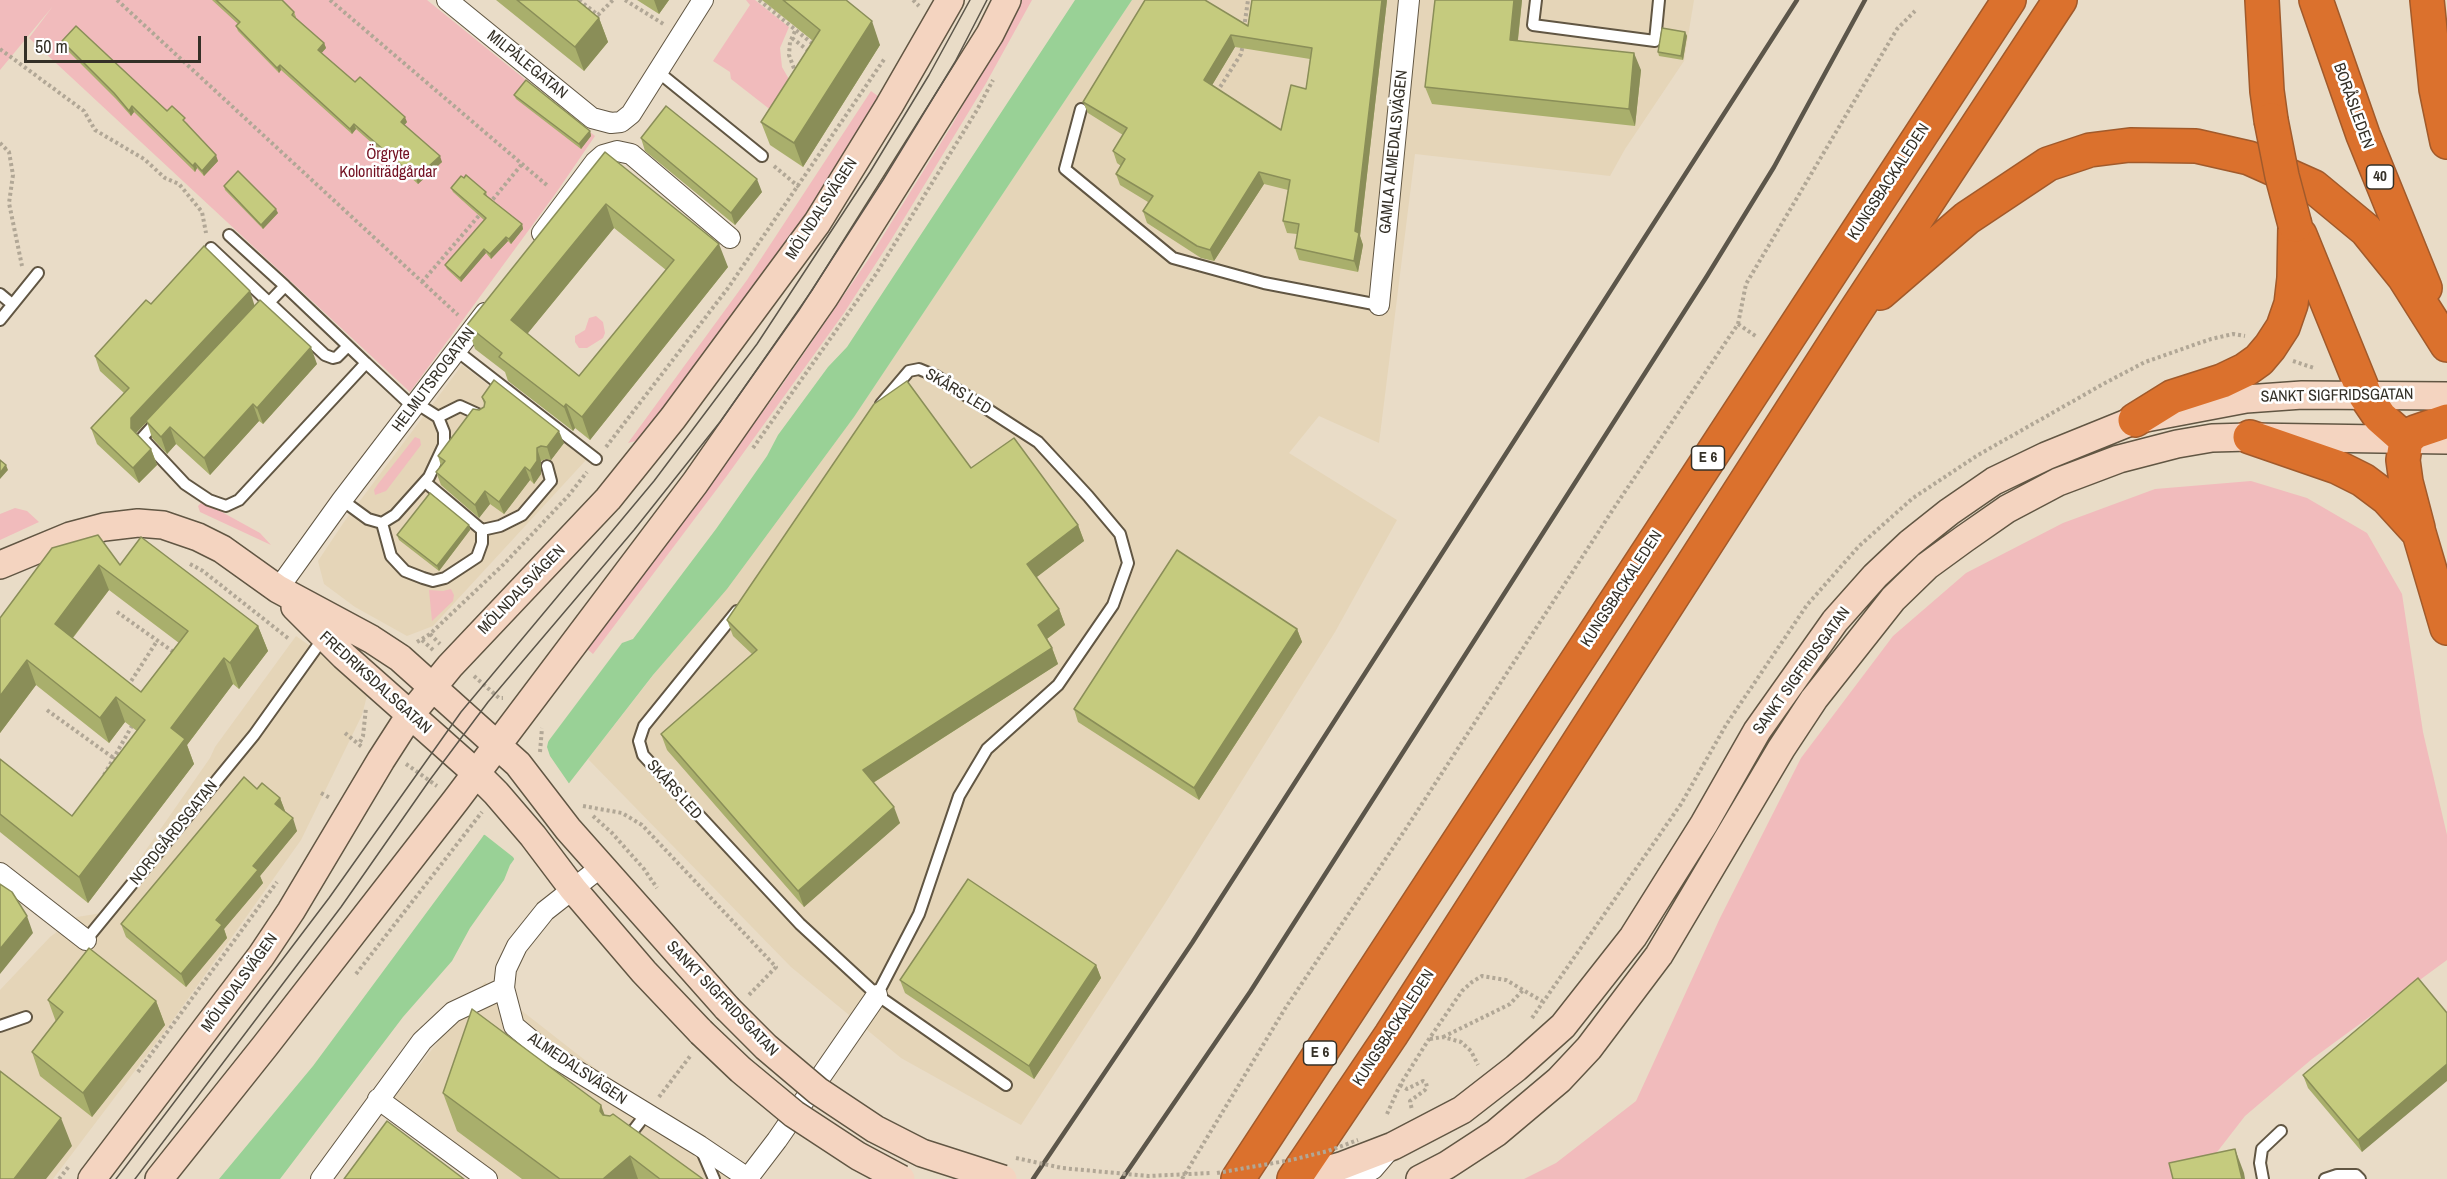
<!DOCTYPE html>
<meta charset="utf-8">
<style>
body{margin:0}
#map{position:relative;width:2447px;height:1179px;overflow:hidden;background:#e9dcc7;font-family:"Archivo Narrow",sans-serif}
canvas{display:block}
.scale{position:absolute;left:24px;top:36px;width:177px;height:27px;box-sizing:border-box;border:3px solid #343027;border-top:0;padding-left:8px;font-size:18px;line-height:21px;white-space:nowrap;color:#343027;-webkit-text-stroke:4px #fff;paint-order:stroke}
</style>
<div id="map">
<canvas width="2447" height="1179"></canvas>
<div class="scale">50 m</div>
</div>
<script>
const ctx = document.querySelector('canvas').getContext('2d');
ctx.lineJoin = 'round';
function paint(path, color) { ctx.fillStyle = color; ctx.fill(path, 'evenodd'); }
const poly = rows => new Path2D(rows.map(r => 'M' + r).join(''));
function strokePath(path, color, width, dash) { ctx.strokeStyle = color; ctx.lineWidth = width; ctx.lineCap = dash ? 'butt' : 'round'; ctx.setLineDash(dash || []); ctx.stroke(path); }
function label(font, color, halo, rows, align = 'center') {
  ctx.font = font + ' "Archivo Narrow",sans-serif'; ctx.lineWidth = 5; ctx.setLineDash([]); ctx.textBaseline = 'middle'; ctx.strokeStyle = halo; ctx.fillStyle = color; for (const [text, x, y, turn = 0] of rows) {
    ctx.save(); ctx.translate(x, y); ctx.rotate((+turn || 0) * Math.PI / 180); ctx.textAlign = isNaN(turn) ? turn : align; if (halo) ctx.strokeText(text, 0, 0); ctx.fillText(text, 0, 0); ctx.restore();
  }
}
paint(poly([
 [1132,0,1694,0,1684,61,1625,149,1610,176,1415,154,1379,443,1319,416,1289,453,1397,520,1335,632,1164,905,1021,1125,901,1058,791,967,588,759,854,417],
 [462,365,586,460,433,626,407,636,355,607,324,584,318,561,344,522],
 [296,636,369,688,362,715,301,840,165,1031,53,1179,0,1179,0,990,50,937,77,917,102,913,210,758,215,747],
 [485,982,737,1179,483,1179,386,1108]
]), '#e5d5b8');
paint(poly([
 [0,0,427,0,595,136,556,193,410,392,29,38,53,6,0,70],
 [746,0,755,0,789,27,780,48,782,67,790,81,772,111,731,79,730,72,713,61,750,5],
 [1021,0,1032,0,985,85,891,240,844,313,726,477,593,654,586,648,776,394,868,260,952,125],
 [871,91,882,99,822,196,659,414,636,441,628,443,747,280],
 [596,316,603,322,605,333,603,338,587,348,579,348,575,342,575,336,585,330,589,318],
 [415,437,420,439,421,445,386,491,375,495,374,490,378,484],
 [2251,481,2307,498,2367,533,2402,594,2423,732,2447,835,2447,960,2312,1059,2245,1116,2207,1165,2177,1179,1524,1179,1556,1163,1636,1101,1720,918,1801,758,1893,636,1966,573,2063,523,2155,489],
 [201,503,220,511,260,533,271,545,200,512,198,506],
 [15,508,27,511,39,522,0,540,0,514],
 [451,589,454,595,453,601,432,621,429,590,443,591]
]), '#f1bbbc');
paint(poly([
 [1075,0,1132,0,854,417,727,589,653,675,570,782,510,865,504,880,470,928,452,961,403,1017,280,1179,219,1179,313,1066,481,839,550,739,622,643,633,639,716,529,767,456,778,435,828,367,847,347]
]), '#99d196');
paint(poly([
 [549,738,547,747,550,756,570,785,516,862,513,857,485,835,481,834]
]), '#e9dcc7');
const lane = poly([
 [1536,0,1533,25,1655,41,1659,0],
 [657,71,762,156],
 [1081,109,1065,169,1173,258,1264,283,1379,305],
 [229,235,285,286],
 [211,248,325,355,333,358,337,357,348,346],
 [0,294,12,304],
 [256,316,285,286,366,363],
 [0,320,38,273],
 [457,351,596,459],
 [438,417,460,406,482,416],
 [159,419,142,438,185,484,209,500,226,506,239,500,366,363,413,407],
 [342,500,368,519,382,523,395,515,429,477,444,445,444,432,438,417,416,403],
 [382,523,391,556,405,571,423,578,433,581,445,578,477,557,482,543,482,530,425,482],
 [482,530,500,526,522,515,551,481,547,466],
 [737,611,644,726,639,741,643,755,800,924,877,995,1006,1085],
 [86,940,254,735,324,637],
 [877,995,919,914,959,796,987,749,1058,685,1113,605,1128,563,1120,534,1088,496,1038,442,936,376,919,369,909,371,881,404],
 [0,1026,26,1017],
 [626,1140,646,1114],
 [701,1149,714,1179],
 [2263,1179,2260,1163,2262,1149,2281,1131],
 [2325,1179,2337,1175,2356,1175,2360,1179]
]);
const street = poly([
 [447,0,592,118,611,123,621,122,631,114,703,0],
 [542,233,595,162,603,155,617,151,631,154,730,238],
 [1379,305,1409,0],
 [278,589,342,500,485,313],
 [601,867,545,911,517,946,506,969,504,988,514,1026,544,1051,700,1146,749,1179],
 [0,873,86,940],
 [378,1099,487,1179],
 [748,1178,777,1140,877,995],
 [321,1179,422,1041,453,1012,504,988],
 [1355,1179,1373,1169,1391,1148]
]);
const secondary = poly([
 [0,565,70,536,104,527,138,523,163,525,198,537,222,549,278,589,371,639,400,658,518,764,568,829,727,1008],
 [295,607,344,656,476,773,496,793,533,836,573,889,644,972,701,1032],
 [92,1179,261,956,291,911,381,760,410,715,450,666,608,499,673,418,817,223,889,106,950,0],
 [159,1179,265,1046,456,800,695,483,824,298,990,34,1007,0],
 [1296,1179,1341,1166,1393,1146,1462,1110,1516,1068,1563,1026,1633,937,1704,824,1757,731,1835,621,1875,576,1910,543,1949,512,1994,481,2046,456,2135,420,2246,399,2302,395,2447,396],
 [1420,1179,1447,1165,1496,1133,1559,1080,1589,1048,1659,955,1781,749,1814,699,1893,599,1927,566,1964,539,2007,509,2058,482,2119,459,2177,444,2212,438,2250,437,2447,440]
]);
const highway = poly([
 [2262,0,2267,91,2271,120],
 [2316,0,2363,135,2425,288],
 [2427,0,2436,89,2447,142],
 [2300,235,2365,395,2380,417,2406,440],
 [1880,293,1967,218,2048,164,2090,150,2130,145,2196,146,2249,158,2314,187,2366,230,2404,277,2447,345],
 [2135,420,2172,397,2222,381,2245,370,2259,360,2270,347,2283,327,2291,304,2294,278,2295,225],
 [2250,437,2337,467,2363,480,2387,498,2419,533,2447,628],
 [2418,528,2406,482,2403,460,2406,440,2415,432,2447,421],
 [1238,1179,2009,0],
 [1294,1179,1391,1035,1851,318,2060,0]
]);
strokePath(lane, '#615643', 14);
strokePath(street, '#615643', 22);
strokePath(secondary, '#615643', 30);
strokePath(highway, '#a15a2b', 36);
strokePath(poly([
 [117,0,458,315],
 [330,0,549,187],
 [579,0,598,15,613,0],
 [625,0,665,25],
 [759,0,814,45],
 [913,0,919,6],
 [1244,28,1248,0],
 [792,38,810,52],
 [0,49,84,111,95,130,144,159,165,178,179,184,202,212,206,233],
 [796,74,789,55,790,42,796,29],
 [1217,92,1241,54,1243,44],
 [0,143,9,152,13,175,9,203,22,266],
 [774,166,799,187],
 [489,204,522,164],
 [422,282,482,212],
 [1738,324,1757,337],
 [2293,361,2314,368],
 [606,447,728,288,885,58],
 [753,448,876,274,977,110,993,80],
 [190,564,203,571,289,639],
 [117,612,175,653],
 [430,634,440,644],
 [422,640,433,650],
 [417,642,430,634,504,564,569,495,587,472],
 [474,676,499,698,503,698],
 [128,686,157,641],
 [47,710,115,759],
 [345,733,362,747],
 [360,742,363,736,366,708],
 [540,752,542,728],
 [406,764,437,786],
 [104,775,133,724],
 [321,793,330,798],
 [583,806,622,813,642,825,776,967,748,996],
 [593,816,612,833,644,869,657,888],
 [356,974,482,812],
 [1532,1018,1681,804,1726,725,1807,605,1859,546,1913,498,1978,455,2105,383,2145,362,2211,339,2233,334,2245,336],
 [1443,1037,1500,1009,1510,1004,1524,989],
 [1430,1039,1443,1037,1461,1042,1471,1051,1478,1065],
 [138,1072,277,882],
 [1400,1085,1407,1089,1423,1081,1426,1083,1427,1087,1425,1090,1410,1101,1412,1110],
 [659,1097,691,1055],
 [1387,1114,1400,1085,1429,1039,1462,991,1472,982,1482,976,1506,980,1542,1001],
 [59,1179,70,1165],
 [1182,1179,1286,1007,1405,830,1614,508,1738,324,1746,284,1897,29,1915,11]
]), '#b1a796', 4, [3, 3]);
strokePath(lane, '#fff', 10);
strokePath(street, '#fff', 20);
strokePath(secondary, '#f4d4c0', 27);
strokePath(highway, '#db712d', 33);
strokePath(poly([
 [116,1179,329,898,461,712,654,481,757,344,870,172,929,75,970,0],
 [135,1179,341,907,429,781,488,702,634,530,720,422,799,310,883,180,955,62,987,0]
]), '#5c564a', 1.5);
strokePath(poly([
 [1033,1179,1192,943,1797,0],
 [1122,1179,1250,992,1707,276,1774,167,1865,0]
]), '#5c564a', 4.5);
const secondaryBridge = poly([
 [727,1008,766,1047,818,1091,875,1129,922,1153,1003,1179],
 [701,1032,741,1070,794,1114,858,1156,901,1179]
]);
const highwayBridge = poly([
 [2271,120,2282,176,2295,225]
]);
strokePath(secondaryBridge, '#615643', 30, []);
strokePath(highwayBridge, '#a15a2b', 36, []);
strokePath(poly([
 [1016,1158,1062,1168,1148,1176,1211,1173],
 [1217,1173,1291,1160,1328,1151,1358,1140]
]), '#b1a796', 4, [3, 3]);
strokePath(secondaryBridge, '#f4d4c0', 27);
strokePath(highwayBridge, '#db712d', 33);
paint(poly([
 [212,0,282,0,294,12,296,17,296,18,324,43,326,48,321,53,355,82,407,122,404,125,442,162,418,184,356,129,352,134,281,70,279,73,238,31,236,26,238,24],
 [496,0,577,0,599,18,608,42,584,71],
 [637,0,669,0,659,14],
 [762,0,846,0,880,45,803,167,770,145,761,122,813,41],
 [1387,0,1360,236,1363,245,1358,272,1299,260,1295,248,1297,234,1287,233,1283,221,1288,190,1264,184,1214,261,1201,258,1147,223,1143,211,1148,202,1120,185,1116,174,1121,166,1117,163,1113,151,1123,135,1088,113,1083,102,1248,26],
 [1235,47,1310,59,1306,89,1281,130,1212,85],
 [1435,0,1522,0,1518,40,1641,70,1635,126,1432,104,1425,87],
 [1685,32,1687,36,1683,60,1659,56,1658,52],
 [62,41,187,123,218,161,204,176,197,168,195,172,134,112,131,116,116,99,64,47],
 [514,95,590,131,591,136,581,149,516,99],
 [641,138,762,192,735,225,645,151],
 [605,152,728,267,590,440,575,428,573,431,508,381,505,372,475,349,467,325],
 [614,228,666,270,579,376,527,334],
 [224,186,278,213,263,229,225,190],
 [451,188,486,192,487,196,522,224,523,229,511,244,508,241,491,259,486,253,461,282,447,269,445,265,484,220,453,192],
 [151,304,255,306,317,364,263,424,259,421,210,475,176,444,167,454,152,438,147,422,136,433,151,449,157,465,139,483,97,444,91,428,124,393,100,371,95,356],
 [482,397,564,443,551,460,546,459,541,461,541,474,534,484,530,480,504,514,490,504,479,518,441,485,436,472,441,466,438,456,479,410,484,407,484,404],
 [971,468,1078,525,1084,541,1036,577,1059,609,1065,625,1047,639,1052,648,1058,664,873,783,900,823,804,907,667,750,661,734,752,654,733,636,727,620],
 [469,525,470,530,439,571,399,540,397,535],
 [52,548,120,565,258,626,268,651,239,689,233,684,187,745,194,764,88,903,0,832,0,759,72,816,137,731,125,722,109,743,36,685,0,733,0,618],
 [109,590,179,643,141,692,73,638],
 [1297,629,1302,642,1199,800,1078,722,1074,709],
 [257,789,280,798,285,811,284,812,297,831,260,876,263,883,224,929,227,938,186,987,126,937,121,924],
 [1096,965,1101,978,1034,1079,905,993,900,980],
 [2418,978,2362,1152,2308,1088,2303,1075],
 [48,1000,156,1001,165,1025,92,1117,40,1076,32,1052,56,1022],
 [443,1093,605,1116,703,1179,522,1179,457,1131]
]), '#a9af6c');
paint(poly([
 [654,0,669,0,659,14],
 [1382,0,1387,0,1360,236,1363,245,1358,272,1354,261,1355,231],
 [1514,0,1522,0,1516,56,1510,40],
 [599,18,608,42,584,71,575,47],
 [872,21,880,45,803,167,794,143],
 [1685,32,1687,36,1683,60,1681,56],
 [1231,35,1235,47,1208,92,1204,80],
 [324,43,326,48,320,55,318,50],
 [1634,53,1641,70,1635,126,1629,109],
 [280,65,281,70,279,73,277,68],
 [132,106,134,112,131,116,129,111],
 [405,117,407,122,402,128,401,122],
 [354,124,356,129,352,134,350,129],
 [590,131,591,136,581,149,579,144],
 [216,155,218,161,204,176,202,171],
 [440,156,442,162,418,184,416,178],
 [195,163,197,168,195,172,193,166],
 [1259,172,1264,184,1214,261,1210,250],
 [757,179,762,192,735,225,731,213],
 [606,204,614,228,519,344,511,320],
 [276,209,278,213,263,229,261,225],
 [522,224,523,229,511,244,509,239],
 [506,237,508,241,491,259,490,254],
 [719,244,728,267,590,440,582,417],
 [484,249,486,253,461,282,460,278],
 [250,291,255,307,136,433,131,428,131,418],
 [311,347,317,364,263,424,257,408],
 [253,404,259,421,210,475,204,458],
 [566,404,575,428,573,431,564,407],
 [170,427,176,444,167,454,161,437],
 [559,431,564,443,551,460,547,447],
 [537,448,541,461,541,474,534,484,530,471],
 [151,449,157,465,139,483,133,468],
 [6,465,8,470,0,479,0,473],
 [525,467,530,480,504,514,499,502],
 [485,491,490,504,479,518,475,505],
 [469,525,470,530,439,571,437,566],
 [1078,525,1084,541,1033,580,1027,564],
 [99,565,109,590,64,649,55,624],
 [1059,609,1065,625,1044,641,1038,625],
 [258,626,268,651,239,689,230,663],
 [1297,629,1302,642,1199,800,1194,788],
 [1052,648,1058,664,868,786,863,770],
 [224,658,233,684,187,745,194,764,88,903,79,877,171,728],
 [27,660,36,685,0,733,0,696],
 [116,697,125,722,109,743,100,718],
 [280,798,285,811,280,817,275,804],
 [894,807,900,823,804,907,798,891],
 [293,818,297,831,260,876,263,883,224,929,227,938,186,987,181,974,253,866],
 [27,916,33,933,0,974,0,949],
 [1096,965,1101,978,1034,1079,1029,1066],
 [156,1001,165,1025,92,1117,83,1093],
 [2447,1064,2447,1081,2362,1152,2358,1140],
 [601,1105,615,1143,600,1111],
 [61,1118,72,1146,46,1179,14,1179],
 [2235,1149,2244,1173,2245,1179,2242,1179],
 [630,1156,638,1179,603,1179]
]), '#8a8e58');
const building = poly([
 [216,0,282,0,294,12,292,15,324,43,318,50,355,82,360,77,405,117,401,122,440,156,416,178,354,124,350,129,280,65,277,68,236,26,240,22,216,0],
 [517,0,577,0,599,18,575,47,517,0],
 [783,0,846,0,872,21,794,143,761,122,820,30,783,0],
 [1145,0,1205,0,1248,26,1252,0,1382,0,1355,231,1359,233,1354,261,1295,248,1299,224,1283,221,1290,180,1259,172,1210,250,1197,246,1143,211,1153,196,1116,174,1125,159,1113,151,1127,128,1083,102,1145,0],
 [1231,35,1312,48,1306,89,1291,85,1281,130,1204,80,1231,35],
 [1435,0,1514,0,1510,40,1634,53,1629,109,1425,87,1435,0],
 [76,26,167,111,172,106,185,118,183,120,216,155,202,171,195,163,193,166,132,106,129,111,114,93,62,41,76,26],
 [1662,28,1685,32,1681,56,1658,52,1662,28],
 [526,80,590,131,579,144,514,95,526,80],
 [666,106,757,179,731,213,641,138,666,106],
 [605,152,719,244,582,417,566,404,564,407,499,357,502,353,467,325,605,152],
 [606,204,674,260,579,376,511,320,606,204],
 [238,171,276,209,261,225,224,186,238,171],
 [466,175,486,192,484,194,522,224,509,239,506,237,490,254,484,249,460,278,445,265,486,218,451,188,461,176,464,178,466,175],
 [204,246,250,291,131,418,131,428,151,449,133,468,91,428,129,388,95,356,146,300,151,304,204,246],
 [260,300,311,347,257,408,253,404,204,458,170,427,161,437,146,421,260,300],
 [494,380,559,431,547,447,541,446,537,448,537,461,530,471,525,467,499,502,485,491,475,505,436,472,445,461,438,456,473,409,479,410,484,407,485,402,482,397,494,380],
 [907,381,971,468,1014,438,1078,525,1027,564,1059,609,1038,625,1052,648,863,770,894,807,798,891,661,734,757,650,727,620,874,404,907,381],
 [0,460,6,465,0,473,0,460],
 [430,493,469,525,437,566,397,535,430,493],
 [98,535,120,565,141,537,258,626,230,663,224,658,171,728,185,739,79,877,0,814,0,759,72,816,145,720,116,697,100,718,27,660,0,696,0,618,52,548,98,535],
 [99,565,188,631,141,692,55,624,99,565],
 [1177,550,1297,629,1194,788,1074,709,1177,550],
 [244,777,257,789,262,783,280,798,275,804,293,818,253,866,258,870,216,920,222,925,181,974,121,924,244,777],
 [968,879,1096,965,1029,1066,900,980,968,879],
 [0,884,12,892,27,916,0,949,0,884],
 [89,948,156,1001,83,1093,32,1052,63,1012,48,1000,89,948],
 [2418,978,2447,1013,2447,1064,2358,1140,2303,1075,2418,978],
 [472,1009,601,1105,600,1111,603,1115,610,1116,613,1114,703,1179,660,1179,630,1156,603,1179,560,1179,443,1093,472,1009],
 [0,1071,61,1118,14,1179,0,1179,0,1071],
 [387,1121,464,1179,344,1179,387,1121],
 [2235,1149,2242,1179,2173,1179,2169,1163,2235,1149]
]);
paint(building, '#c5cb7e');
strokePath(building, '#8a8e58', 1.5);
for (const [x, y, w] of [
 [2380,177,27],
 [1708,458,33],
 [1320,1053,33]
]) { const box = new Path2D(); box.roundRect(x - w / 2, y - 12, w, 24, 4.5); ctx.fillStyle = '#fff'; ctx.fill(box); strokePath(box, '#343027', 1.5); }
label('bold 15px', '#343027', null, [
 ["40",2380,177],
 ["E 6",1708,458],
 ["E 6",1320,1053]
]);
label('16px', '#343027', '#fff', [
 ["MILPÅLEGATAN",527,65,39],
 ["BORÅSLEDEN",2353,106,70],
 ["GAMLA ALMEDALSVÄGEN",1394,152,-84],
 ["KUNGSBACKALEDEN",1889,182,-57],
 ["MÖLNDALSVÄGEN",822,209,-57],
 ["HELMUTSROGATAN",434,380,-53],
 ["SKÅRS LED",958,392,31],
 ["SANKT SIGFRIDSGATAN",2337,396,-1],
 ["KUNGSBACKALEDEN",1622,589,-57],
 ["MÖLNDALSVÄGEN",522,590,-46],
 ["SANKT SIGFRIDSGATAN",1802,671,-54],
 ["FREDRIKSDALSGATAN",375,683,42],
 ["SKÅRS LED",674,790,48],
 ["NORDGÅRDSGATAN",174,833,-51],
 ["MÖLNDALSVÄGEN",240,983,-54],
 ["SANKT SIGFRIDSGATAN",722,999,46],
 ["KUNGSBACKALEDEN",1394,1028,-57],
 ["ALMEDALSVÄGEN",577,1069,34]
]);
label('16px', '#731122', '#fff', [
 ["Örgryte",388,155],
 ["Koloniträdgårdar",388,173]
]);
</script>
